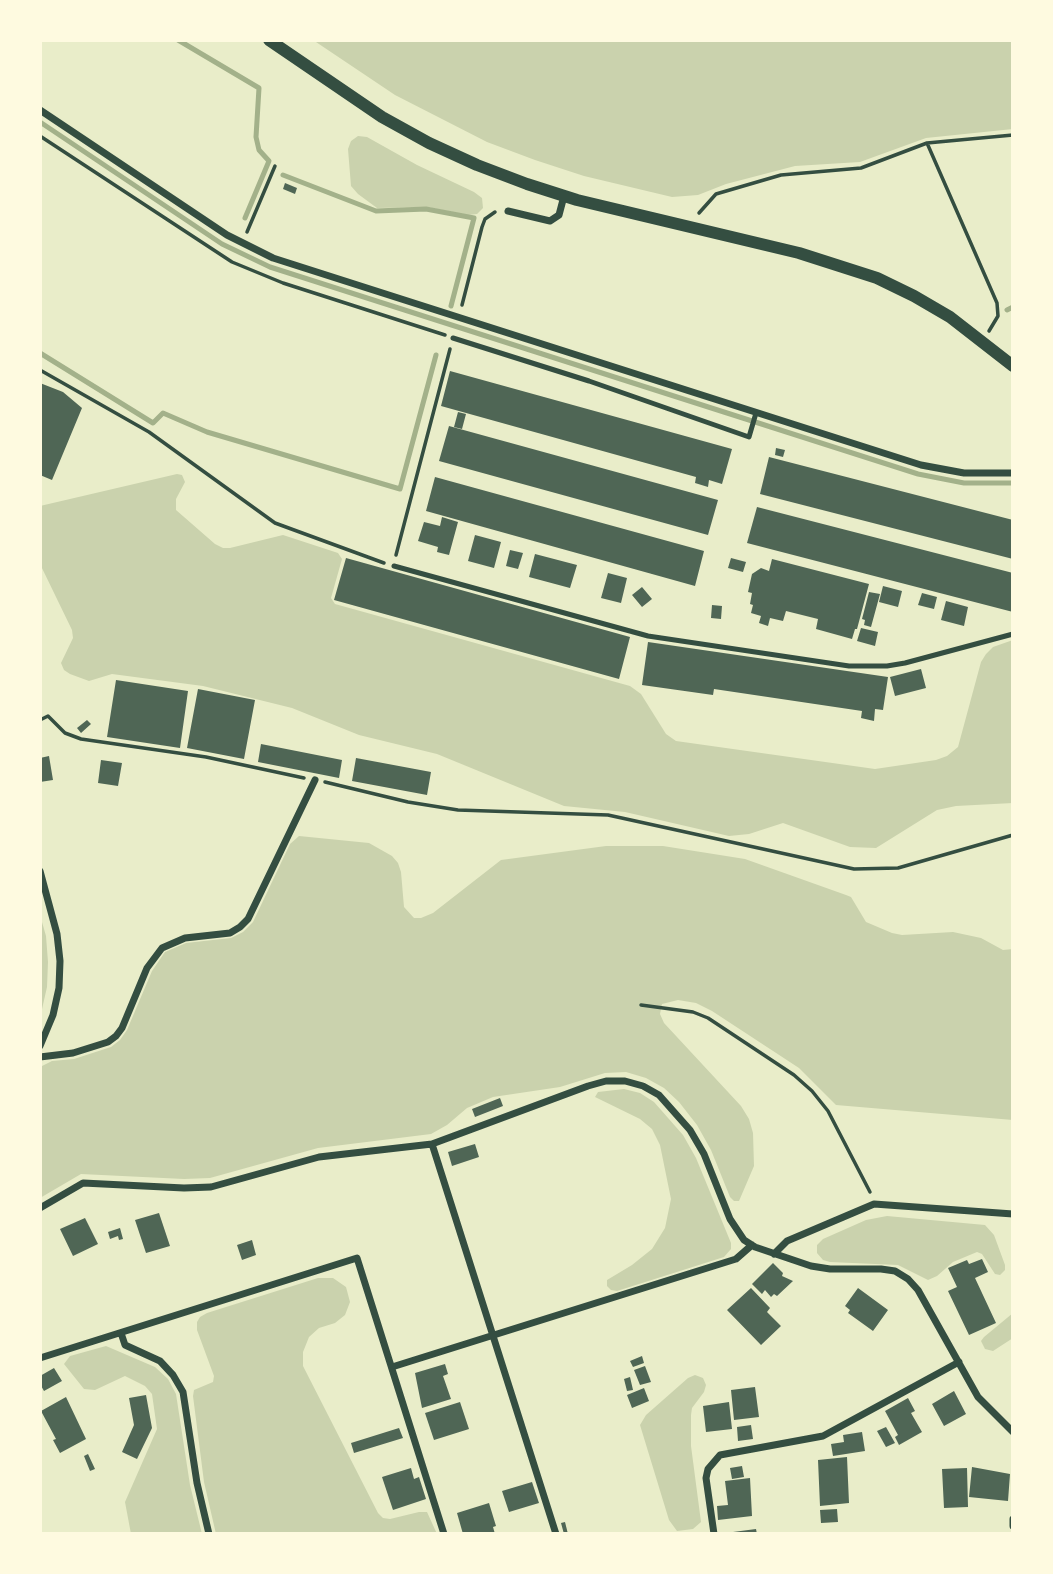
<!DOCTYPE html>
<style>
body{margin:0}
#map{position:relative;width:1053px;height:1574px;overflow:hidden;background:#e9edc9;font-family:Georgia,serif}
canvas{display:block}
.frame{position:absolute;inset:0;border:42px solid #fefae0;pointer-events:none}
</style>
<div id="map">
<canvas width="1053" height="1574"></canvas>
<div class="frame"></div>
</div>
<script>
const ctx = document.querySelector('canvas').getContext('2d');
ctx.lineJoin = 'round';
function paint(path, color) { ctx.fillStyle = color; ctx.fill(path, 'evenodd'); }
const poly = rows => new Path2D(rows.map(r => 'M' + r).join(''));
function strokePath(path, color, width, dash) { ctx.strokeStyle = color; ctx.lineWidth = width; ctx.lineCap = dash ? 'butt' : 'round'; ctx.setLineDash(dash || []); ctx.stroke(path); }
paint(poly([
 [313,40,1013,40,1013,129,926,138,860,162,795,166,726,184,698,195,672,197,584,176,535,160,487,142,395,95],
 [358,136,367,137,417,165,474,192,482,198,483,208,477,214,468,215,427,207,377,208,358,194,351,186,348,149,351,141],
 [177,474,182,475,185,482,176,499,176,510,215,544,223,548,230,548,283,535,338,553,342,559,331,598,335,604,630,686,641,694,666,734,676,741,875,769,936,760,947,756,958,747,981,662,986,654,993,647,1013,640,1013,803,956,806,937,810,876,848,850,847,783,823,749,834,729,836,625,812,564,806,437,754,359,735,292,708,203,686,112,674,89,681,70,674,64,670,61,663,73,638,72,630,40,564,40,506],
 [299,836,369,843,392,856,398,863,401,872,404,907,414,918,421,918,433,913,501,860,606,846,663,846,745,859,846,895,851,897,866,922,892,933,902,935,953,932,981,938,1003,950,1013,949,1013,1120,836,1105,799,1068,712,1011,696,1003,678,1000,662,1004,660,1014,664,1023,741,1106,749,1119,753,1133,754,1166,739,1201,734,1201,730,1197,711,1150,697,1125,679,1102,664,1088,646,1078,626,1072,605,1073,560,1087,493,1097,467,1108,447,1125,431,1134,318,1148,210,1178,184,1179,81,1174,40,1198,40,1067,52,1061,74,1059,111,1047,120,1040,127,1030,152,971,165,952,186,943,231,938,243,932,253,922,290,844],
 [40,915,46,936,48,962,47,987,40,1018],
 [624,1089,640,1093,654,1102,683,1135,696,1158,731,1243,731,1249,724,1257,617,1291,611,1290,607,1286,607,1280,632,1265,652,1249,665,1228,671,1199,660,1145,652,1129,640,1119,595,1097,598,1092],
 [887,1216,985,1225,994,1235,1005,1265,1005,1270,1000,1275,995,1274,982,1254,977,1252,953,1262,937,1276,928,1280,898,1265,830,1262,823,1260,817,1253,817,1245,823,1239,866,1220],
 [318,1278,333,1278,346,1287,350,1302,345,1315,335,1323,319,1328,309,1337,303,1352,303,1366,378,1513,383,1518,390,1519,419,1512,427,1512,437,1534,216,1534,204,1482,193,1396,194,1390,213,1382,214,1376,197,1330,197,1322,200,1317,207,1313],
 [1013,1313,1013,1338,993,1351,985,1349,981,1341,984,1337],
 [106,1346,155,1367,168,1379,176,1394,190,1485,202,1534,131,1534,125,1502,157,1429,152,1394,145,1386,125,1376,95,1390,84,1389,64,1364,70,1356],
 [695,1375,703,1378,706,1385,704,1392,692,1408,691,1415,691,1446,701,1522,693,1529,677,1531,669,1520,640,1425,646,1415,688,1378]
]), '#cad2ad');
strokePath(poly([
 [178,40,259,88,256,137,259,150,269,161,245,218],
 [40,122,222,244,270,267,918,474,964,483,1013,483],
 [283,175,376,211,426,209,474,218,451,306],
 [1007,310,1013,307],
 [40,353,153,423,163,413,207,432,400,489,436,355]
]), '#a3b18a', 5);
paint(poly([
 [285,183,297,188,295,194,283,189],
 [450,371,732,449,722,484,709,480,708,487,695,483,696,477,441,406],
 [40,383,63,392,82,408,52,480,40,475],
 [458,412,466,414,462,429,454,427],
 [449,426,718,500,708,535,439,461],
 [776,448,785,450,783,457,775,455],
 [769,457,1013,520,1013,559,760,494],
 [435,477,704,551,695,586,426,511],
 [757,507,1013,573,1013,612,747,543],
 [442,517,458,522,449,555,437,552,438,547,418,541,424,522,440,526],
 [475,535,501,542,494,568,468,561],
 [510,550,523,553,518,569,506,566],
 [535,554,577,565,570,588,529,577],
 [346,558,630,637,619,679,334,600],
 [731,558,746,562,743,572,728,568],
 [772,559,869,584,857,629,855,629,852,639,816,629,818,619,786,611,783,621,770,618,768,626,759,623,761,616,751,613,753,605,750,604,752,593,748,592,752,574,761,568,769,571],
 [608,573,627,578,621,603,601,598],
 [883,586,902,591,898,607,879,602],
 [642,587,652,599,642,607,632,595],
 [869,592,880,594,871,627,864,625,865,620,862,619],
 [922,593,937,597,934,609,918,605],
 [946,601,968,607,964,626,941,620],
 [712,605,722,606,721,619,711,618],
 [861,628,878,632,875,646,857,641],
 [648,642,888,677,883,710,875,709,874,721,861,718,862,711,714,689,713,695,642,685],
 [921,669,926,688,895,696,890,677],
 [116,680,188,691,180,748,107,737],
 [198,689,255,700,244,759,187,748],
 [87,720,91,724,81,733,77,728],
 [261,744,342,760,339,778,258,762],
 [49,756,53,780,40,782,40,758],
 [356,758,431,772,427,795,352,781],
 [101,760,122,763,118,786,98,783],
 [500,1098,503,1106,475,1117,472,1109],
 [475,1144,479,1157,452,1166,448,1152],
 [159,1213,170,1246,146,1253,135,1220],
 [85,1218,98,1244,73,1256,60,1229],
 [120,1228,123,1239,119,1240,118,1236,110,1239,108,1232],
 [252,1240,256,1255,242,1260,237,1245],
 [982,1259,988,1272,975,1278,996,1323,969,1335,948,1291,957,1287,948,1268,967,1260,969,1264],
 [773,1263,783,1273,782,1276,793,1281,777,1296,774,1294,771,1297,765,1290,762,1294,752,1284],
 [751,1288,770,1308,767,1312,781,1326,761,1345,727,1310],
 [858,1288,888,1310,873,1331,848,1313,850,1310,845,1306],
 [642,1356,644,1363,633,1367,630,1361],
 [445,1364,448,1374,443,1376,451,1399,422,1408,415,1373],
 [645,1366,651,1382,640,1385,634,1370],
 [54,1368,62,1381,44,1391,40,1384,40,1376],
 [630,1377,633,1390,627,1391,624,1379],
 [755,1387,759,1417,734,1420,731,1390],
 [644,1388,649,1401,632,1408,627,1395],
 [954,1391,966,1414,944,1426,932,1404],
 [146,1395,152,1428,137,1459,122,1452,134,1425,129,1398],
 [66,1397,86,1439,60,1453,53,1440,56,1439,41,1411],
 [908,1398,915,1411,911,1413,922,1432,899,1445,895,1437,898,1435,885,1411],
 [460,1402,469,1429,434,1440,425,1413],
 [729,1402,732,1429,706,1432,703,1406],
 [751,1425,753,1439,738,1441,737,1427],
 [886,1427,895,1443,886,1447,877,1431],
 [399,1428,403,1438,354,1453,351,1443],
 [862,1432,865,1451,833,1456,831,1444,844,1442,843,1435],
 [88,1454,95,1469,90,1471,84,1456],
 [847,1457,849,1503,820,1506,818,1460],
 [742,1466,744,1477,732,1479,730,1468],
 [972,1467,1010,1474,1008,1501,969,1497],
 [411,1468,414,1479,419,1477,426,1499,393,1510,382,1477],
 [967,1468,968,1507,944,1508,942,1469],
 [750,1478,752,1516,718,1520,717,1506,728,1505,725,1481],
 [532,1482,539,1503,509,1512,502,1491],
 [489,1503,496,1526,493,1527,495,1534,463,1534,457,1513],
 [837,1509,838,1522,821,1523,820,1510],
 [565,1522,568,1534,564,1534,561,1523],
 [756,1529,757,1534,733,1534,733,1532]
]), '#4f6655');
strokePath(poly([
 [40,136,232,262,283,283,445,335],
 [927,143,997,303,998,316,989,331],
 [699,213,716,194,781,175,861,168,927,143,1013,135],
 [247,232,275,166],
 [462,305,482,227,485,219,495,212],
 [40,370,149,432,275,523,384,563],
 [396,555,450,349],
 [40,720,48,716,65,733,81,739,206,757,304,778],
 [325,782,408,802,458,810,608,815,854,869,898,868,1013,835],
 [641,1005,693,1012,708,1018,794,1075,812,1091,828,1111,870,1192]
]), '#344e41', 3.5);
strokePath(poly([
 [453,338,589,381,749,437,756,413],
 [394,566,648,636,849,666,887,666,905,663,1013,634]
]), '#344e41', 5);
strokePath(poly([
 [40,110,227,235,273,258,921,465,964,473,1013,473],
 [508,211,550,221,559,215,564,196],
 [40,871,57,934,60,961,59,988,53,1015,40,1046],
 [40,1057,73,1053,108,1042,116,1036,122,1028,147,968,162,948,185,938,230,933,240,927,248,919,315,780],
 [432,1144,556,1534],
 [40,1208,83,1183,184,1188,211,1187,319,1157,432,1144,588,1086,606,1081,625,1081,643,1086,659,1095,690,1130,704,1154,730,1219,744,1240,755,1247,811,1266,830,1269,881,1269,895,1271,908,1279,918,1290,978,1397,1013,1432],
 [774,1254,787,1241,874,1204,1013,1214],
 [121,1333,125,1345,160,1361,173,1375,183,1392,197,1483,209,1534],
 [40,1358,357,1258,444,1534],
 [392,1367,736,1259,752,1245],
 [1013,1519,1013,1526],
 [714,1534,706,1478,708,1469,720,1455,823,1436,959,1362]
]), '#344e41', 7);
strokePath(poly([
 [269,40,382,117,429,143,477,165,527,184,577,200,799,253,877,278,914,296,950,317,1013,366]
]), '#344e41', 12);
</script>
